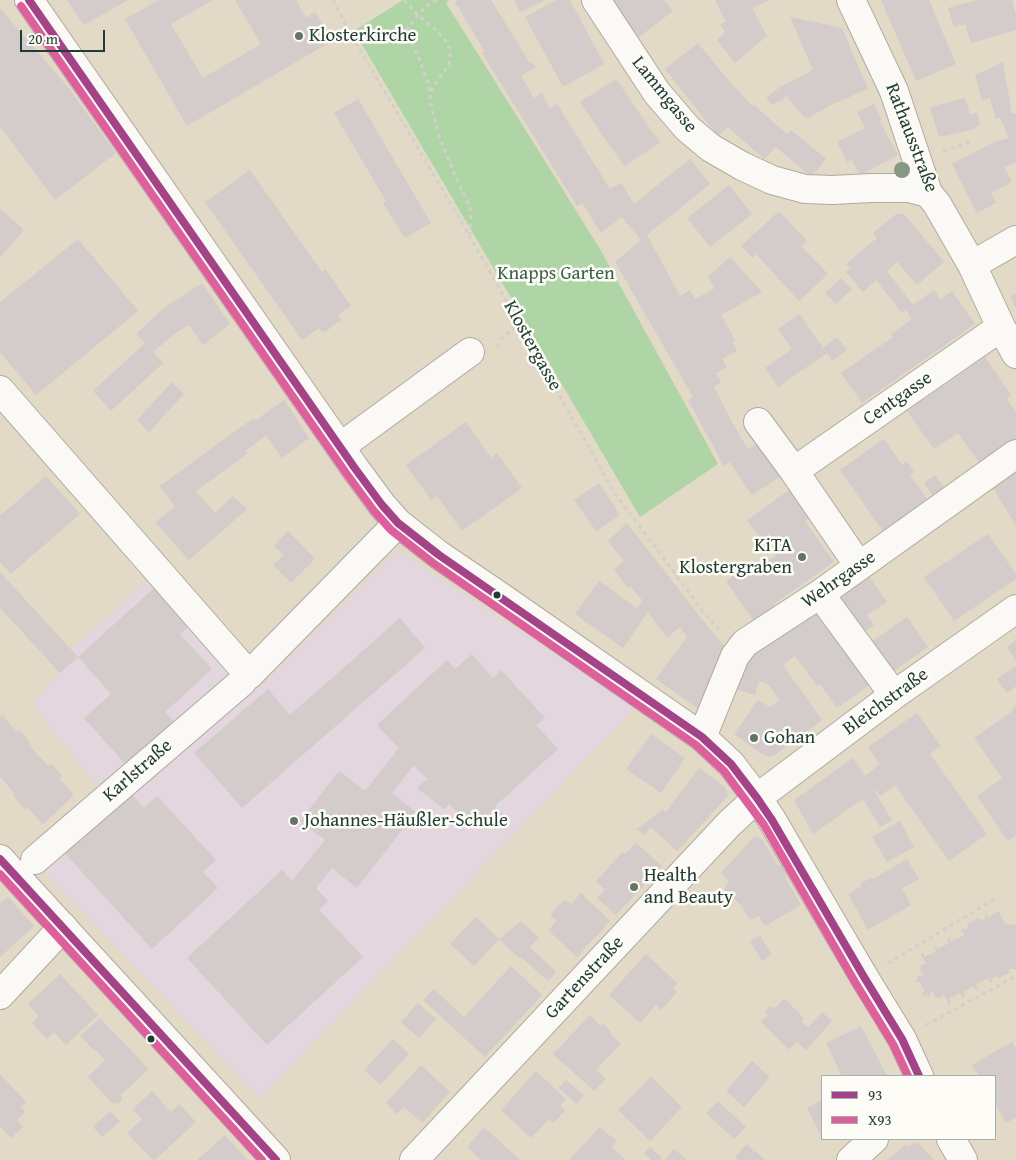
<!DOCTYPE html>
<meta charset="utf-8">
<style>
body{margin:0}
#map{position:relative;width:1016px;height:1160px;overflow:hidden;background:#e2d9c6;font-family:"Gentium Book Plus",serif}
canvas{display:block}
.legend{position:absolute;left:821px;top:1075px;width:175px;height:65px;box-sizing:border-box;background:#fdfcf7;border:1px solid #a4b0a9;margin:0;padding:6px 9px;list-style:none;font-size:15px;color:#1f3d34}
.legend li{display:flex;align-items:center;gap:10px;height:25px}
.legend b{width:25px;border:1px solid #a4b0a9}
.scale{position:absolute;left:20px;top:30px;width:85px;height:22px;box-sizing:border-box;border:2px solid #1f3d34;border-top:0;padding-left:6px;font-size:15px;line-height:18px;white-space:nowrap;color:#1f3d34;-webkit-text-stroke:4px #fdfcf7;paint-order:stroke}
</style>
<div id="map">
<canvas width="1016" height="1160"></canvas>
<ul class="legend">
<li><b style="height:6px;background:#a54388"></b>93</li>
<li><b style="height:6px;background:#dd5f9b"></b>X93</li>
</ul>
<div class="scale">20 m</div>
</div>
<script>
const ctx = document.querySelector('canvas').getContext('2d');
ctx.lineJoin = 'round';
function paint(path, color) { ctx.fillStyle = color; ctx.fill(path, 'evenodd'); }
const poly = rows => new Path2D(rows.map(r => 'M' + r).join(''));
function strokePath(path, color, width, dash) { ctx.strokeStyle = color; ctx.lineWidth = width; ctx.lineCap = dash ? 'butt' : 'round'; ctx.setLineDash(dash || []); ctx.stroke(path); }
function label(font, color, halo, rows, align = 'center') {
  ctx.font = font + ' "Gentium Book Plus",serif'; ctx.lineWidth = 5; ctx.setLineDash([]); ctx.textBaseline = 'middle'; ctx.strokeStyle = halo; ctx.fillStyle = color; for (const [text, x, y, turn = 0] of rows) {
    ctx.save(); ctx.translate(x, y); ctx.rotate((+turn || 0) * Math.PI / 180); ctx.textAlign = isNaN(turn) ? turn : align; if (halo) ctx.strokeText(text, 0, 0); ctx.fillText(text, 0, 0); ctx.restore();
  }
}
paint(poly([
 [398,551,636,707,260,1098,28,854,99,789,32,704,60,673,77,658,71,650,151,576,257,689]
]), '#e3d6df');
paint(poly([
 [403,0,449,0,446,3,600,249,718,464,640,517,354,31]
]), '#afd5a7');
paint(poly([
 [67,0,128,0,84,25],
 [159,0,213,0,171,24,203,78,261,44,235,0,296,0,306,18,315,12,332,41,187,126,125,19],
 [458,0,491,0,530,63,531,62,536,67,521,76,534,98,542,93,550,108,557,104,610,189,621,183,634,204,690,159,710,184,647,235,680,296,690,290,695,299,715,288,708,277,730,257,762,292,721,315,735,340,732,342,737,351,722,359,727,367,716,373,721,382,714,387,732,422,748,449,761,441,784,474,752,495,730,462,724,466,688,400,693,397,615,262,641,240,622,217,601,233,582,203,577,206,482,53,485,52,455,2],
 [514,0,545,0,520,12],
 [556,0,570,0,604,64,563,87,525,17],
 [614,0,664,0,673,11,639,37,629,25],
 [715,0,770,0,752,8,767,36,735,63,717,40,725,32,720,24,726,22],
 [881,0,929,0,956,64,916,81],
 [977,0,1012,0,1016,15,1016,30,971,43,965,24,954,27,948,8],
 [0,8,67,86,116,153,55,200,0,126],
 [790,17,842,28,868,89,833,104,806,119,786,96,780,102,779,100,773,105,766,98,780,87,813,70],
 [698,43,722,73,752,106,754,105,787,134,791,130,826,159,811,177,776,147,764,159,728,127,718,136,665,69],
 [1003,62,1012,114,1016,113,1016,162,1004,167,1012,182,991,193,996,203,977,213,952,164,992,143,1009,138,1000,118,996,119,990,98,982,101,975,75],
 [616,79,660,143,624,166,580,102],
 [965,98,970,114,977,113,980,124,974,129,939,137,930,107],
 [358,99,431,223,405,238,383,203,386,201,334,113],
 [874,104,882,120,879,120,898,155,860,175,852,160,847,162,837,142,865,128,857,112],
 [250,170,322,272,325,269,351,306,338,315,341,320,325,332,321,331,319,328,302,340,205,202],
 [729,185,752,214,710,247,687,218],
 [0,209,24,230,0,257],
 [779,211,807,241,801,246,828,274,799,301,756,254,752,258,741,246],
 [896,214,904,214,944,262,917,285,897,262,887,271,913,305,934,290,940,299,952,291,975,324,862,403,841,373,893,337,891,334,912,319,906,310,902,313,876,280,863,292,846,272,850,268,846,264,877,238,873,233],
 [78,239,138,311,36,395,0,352,0,302],
 [841,278,852,289,836,304,825,293],
 [202,283,230,324,203,345,189,325,177,332,153,352,163,363,111,411,93,391,145,343,136,334,164,308],
 [1016,293,1016,308,1010,297],
 [800,314,823,348,837,337,847,350,832,361,827,353,778,387,765,368,792,349,778,329],
 [985,357,1011,395,1007,399,1016,413,1016,449,985,471,958,433,934,449,907,411],
 [172,382,184,394,149,432,137,420],
 [284,400,309,438,282,458,266,435,245,451,247,454,196,491,215,513,233,496,247,509,189,560,155,522,175,507,160,486,238,429,254,418,256,420],
 [466,422,491,458,497,453,522,488,462,531,437,496,431,500,406,465],
 [884,439,902,465,907,462,914,472,910,475,929,502,884,533,840,470],
 [1016,472,1016,526,992,486],
 [935,475,950,496,939,504,924,483],
 [46,476,80,514,11,574,0,562,0,516],
 [599,483,620,515,596,531,574,500],
 [791,489,811,518,805,521,834,562,774,604,778,609,756,624,726,581,753,562,757,569,780,552,773,543,767,547,747,520],
 [627,523,701,618,731,654,707,715,656,679,687,637,680,627,667,638,648,612,623,648,575,614,599,581,637,608,643,601,630,586,628,588,614,570,624,561,608,541],
 [288,531,315,559,291,583,273,565,283,555,274,546],
 [988,534,1016,574,1016,579,954,621,924,577],
 [0,572,78,657,60,673,0,608],
 [867,573,887,602,867,615,874,625,860,635,833,596],
 [154,588,189,626,180,634,212,669,165,712,176,723,128,767,84,718,111,694,78,657],
 [821,604,876,680,837,708,820,684,817,686,795,656,783,665,822,720,773,756,765,756,734,734,758,700,770,707,779,700,769,685,759,681,755,695,736,689,746,656],
 [907,617,928,647,888,675,867,645],
 [400,618,425,648,242,808,194,753,268,689,290,715],
 [1016,640,1016,661,1007,647],
 [472,654,493,678,501,670,545,718,536,725,558,749,495,806,503,815,473,829,449,804,444,809,417,788,427,779,414,765,392,793,416,812,357,888,332,868,316,888,328,901,319,910,363,957,267,1045,187,958,282,870,292,881,325,840,300,821,339,771,365,791,399,748,377,725,447,660,455,669],
 [1016,666,1016,686,1007,693,997,679],
 [1016,706,1016,835,1008,841,977,796,1002,778,974,738,1014,710,1012,709],
 [917,713,941,746,930,754,987,834,949,861,895,785,880,796,875,790,874,791,892,820,880,827,863,799,813,834,794,800,853,758,865,776,880,764,868,747],
 [2,715,17,732,19,730,30,742,28,744,48,766,51,764,62,776,59,778,74,795,43,824,27,807,25,809,13,796,15,794,0,777,0,717],
 [651,734,685,758,661,793,626,769],
 [699,768,726,788,728,796,677,851,651,827,644,835,637,829,663,809,666,812],
 [130,792,144,808,157,796,216,860,203,872,218,888,152,949,64,852],
 [900,821,914,847,887,862,872,837],
 [754,837,762,839,778,866,781,865,786,876,785,877,801,905,765,926,759,916,750,920,741,905,724,889,729,881,721,873],
 [636,843,662,866,616,915,597,898,605,890,596,881,623,852,625,854],
 [907,859,919,879,902,888,911,905,868,930,848,894,862,886,860,884,872,877,873,879],
 [581,893,610,921,577,957,548,930,557,921,550,915,565,899,571,904],
 [8,897,34,926,0,957,0,904],
 [999,911,1005,924,1016,925,1016,969,1014,970,1013,968,1008,970,1010,973,1001,976,1002,977,999,979,997,976,991,979,993,982,990,983,988,978,976,984,978,988,975,990,974,986,963,992,965,996,962,997,960,993,949,999,951,1003,949,1005,944,995,941,998,938,998,935,997,933,991,930,993,931,995,928,997,927,994,924,996,922,993,925,992,919,981,917,983,915,980,918,979,917,976,920,975,921,977,924,975,921,972,920,969,921,965,926,964,921,954,923,953,925,957,936,951,934,947,936,946,938,949,949,943,947,939,950,938,951,942,964,935,961,930,963,928,964,930,968,928,967,924,976,920,976,919,979,918,980,921,986,918,984,916,987,914,988,917],
 [476,917,499,939,474,966,450,944],
 [521,921,539,938,530,947,556,972,548,981,521,957,519,958,499,939],
 [760,935,772,955,762,961,750,941],
 [646,954,677,983,673,988,677,992,661,1010,656,1005,640,1023,609,995],
 [511,966,542,995,485,1057,423,1000,434,989,464,1017],
 [60,974,98,1015,66,1045,54,1032,47,1039,32,1023,39,1016,28,1004],
 [784,998,804,1018,801,1021,808,1028,822,1012,832,1021,806,1050,797,1041,789,1050,761,1022,768,1015,765,1012,770,1006,774,1009],
 [418,1003,436,1019,419,1038,401,1022],
 [590,1015,601,1026,603,1024,611,1032,609,1033,621,1044,596,1070,606,1079,594,1091,553,1054],
 [100,1018,149,1069,121,1095,122,1100,119,1103,115,1104,112,1103,88,1077,105,1060,96,1050,95,1051,80,1036],
 [861,1026,887,1076,842,1076,826,1043],
 [393,1039,409,1054,380,1085,364,1070],
 [1012,1042,1016,1048,1016,1117,1006,1123,995,1104,995,1076,979,1076,972,1065],
 [752,1061,770,1077,744,1107,726,1091],
 [421,1065,450,1092,422,1123,404,1107,397,1114,386,1103],
 [536,1071,566,1099,560,1106,565,1111,553,1123,549,1119,531,1138,501,1110],
 [0,1074,26,1102,21,1107,26,1112,17,1120,23,1127,11,1138,0,1126],
 [651,1077,682,1107,650,1141,618,1110],
 [566,1080,584,1096,576,1104,559,1088],
 [152,1091,171,1112,179,1104,196,1122,155,1160,153,1160,127,1133,142,1119,132,1110],
 [822,1100,822,1138,807,1108],
 [718,1101,746,1127,734,1139,706,1113],
 [110,1111,120,1121,102,1137,93,1127],
 [484,1127,520,1160,481,1160,467,1147],
 [600,1127,616,1141,612,1147,626,1160,569,1160],
 [225,1135,247,1160,197,1160],
 [913,1143,919,1144,934,1160,888,1160,905,1145,910,1147],
 [747,1144,754,1152,755,1151,765,1160,738,1160,735,1157],
 [650,1147,662,1158,660,1160,651,1160,644,1153],
 [674,1149,687,1160,665,1160]
]), '#d4cbcb');
const minor = poly([
 [596,0,657,93,688,129,711,148,742,166,772,180,805,189,832,190,871,188,909,188,928,193],
 [851,0,894,91,928,193,937,204,972,265,1001,327,1016,354],
 [972,265,1016,240],
 [0,390,249,675,398,523],
 [758,422,794,471],
 [340,447,470,352],
 [859,566,794,471,1001,327],
 [820,594,894,695],
 [702,737,735,656,745,643,820,594,1016,454],
 [35,860,242,682],
 [0,995,63,927],
 [414,1160,729,824,757,798,894,695,1016,609],
 [851,1160,874,1139]
]);
const major = poly([
 [29,0,354,467,382,505,398,523,439,555,498,595,702,737,731,764,757,798,772,820,864,977,902,1039,919,1076],
 [0,859,276,1160],
 [951,1139,963,1160]
]);
strokePath(minor, '#aeab9f', 30);
strokePath(major, '#aeab9f', 30);
strokePath(poly([
 [333,0,352,36,469,235,614,492,706,615,720,631],
 [404,0,418,15,437,31,445,40,450,48,450,56,449,64,430,92],
 [437,0,427,6,418,15,408,28,408,35,418,56,428,82,431,105,438,133,457,180,470,207,471,218,470,235],
 [943,151,971,142],
 [497,347,502,338,519,323],
 [888,963,995,899],
 [926,1025,1016,976]
]), '#d1d0cb', 3, [4, 4]);
strokePath(minor, '#fbf9f6', 28);
strokePath(major, '#fbf9f6', 28);
strokePath(poly([
 [29,0,354,467,382,505,398,523,439,555,702,737,731,764,757,798,772,820,864,977,902,1039,919,1076],
 [0,859,276,1160]
]), '#a54388', 8);
strokePath(poly([
 [21,6,346,473,374,511,391,530,433,563,696,745,724,771,764,825,855,982,893,1044,908,1076],
 [0,874,262,1160]
]), '#dd5f9b', 8);
ctx.fillStyle = '#849882';
for (const [x, y] of [
 [902,170]
]) { ctx.beginPath(); ctx.arc(x, y, 8, 0, 2 * Math.PI); ctx.fill(); }
for (const [x, y, r, color] of [
 [299,36,5,"#637467"],
 [802,557,5,"#637467"],
 [497,595,4.5,"#1f3d34"],
 [754,738,5,"#637467"],
 [294,821,5,"#637467"],
 [634,887,5,"#637467"],
 [151,1039,4.5,"#1f3d34"]
]) { const dot = new Path2D(); dot.arc(x, y, r, 0, 2 * Math.PI); ctx.fillStyle = color; ctx.fill(dot); strokePath(dot, '#fdfcf7', 2); }
label('19px', '#1f3d34', '#fdfcf7', [
 ["Klosterkirche",309,36],
 ["KiTA",792,546,"right"],
 ["Klostergraben",792,568,"right"],
 ["Gohan",764,738],
 ["Johannes-Häußler-Schule",304,821],
 ["Health",644,876],
 ["and Beauty",644,898]
], 'left');
label('19px', '#1f3d34', '#fdfcf7', [
 ["Lammgasse",664,95,51],
 ["Rathausstraße",911,138,69],
 ["Klostergasse",532,346,61],
 ["Centgasse",898,399,-35],
 ["Wehrgasse",839,580,-35],
 ["Bleichstraße",886,702,-36],
 ["Karlstraße",138,771,-41],
 ["Gartenstraße",585,978,-47]
]);
label('19px', '#38624a', '#fdfcf7', [
 ["Knapps Garten",556,274]
]);
</script>
